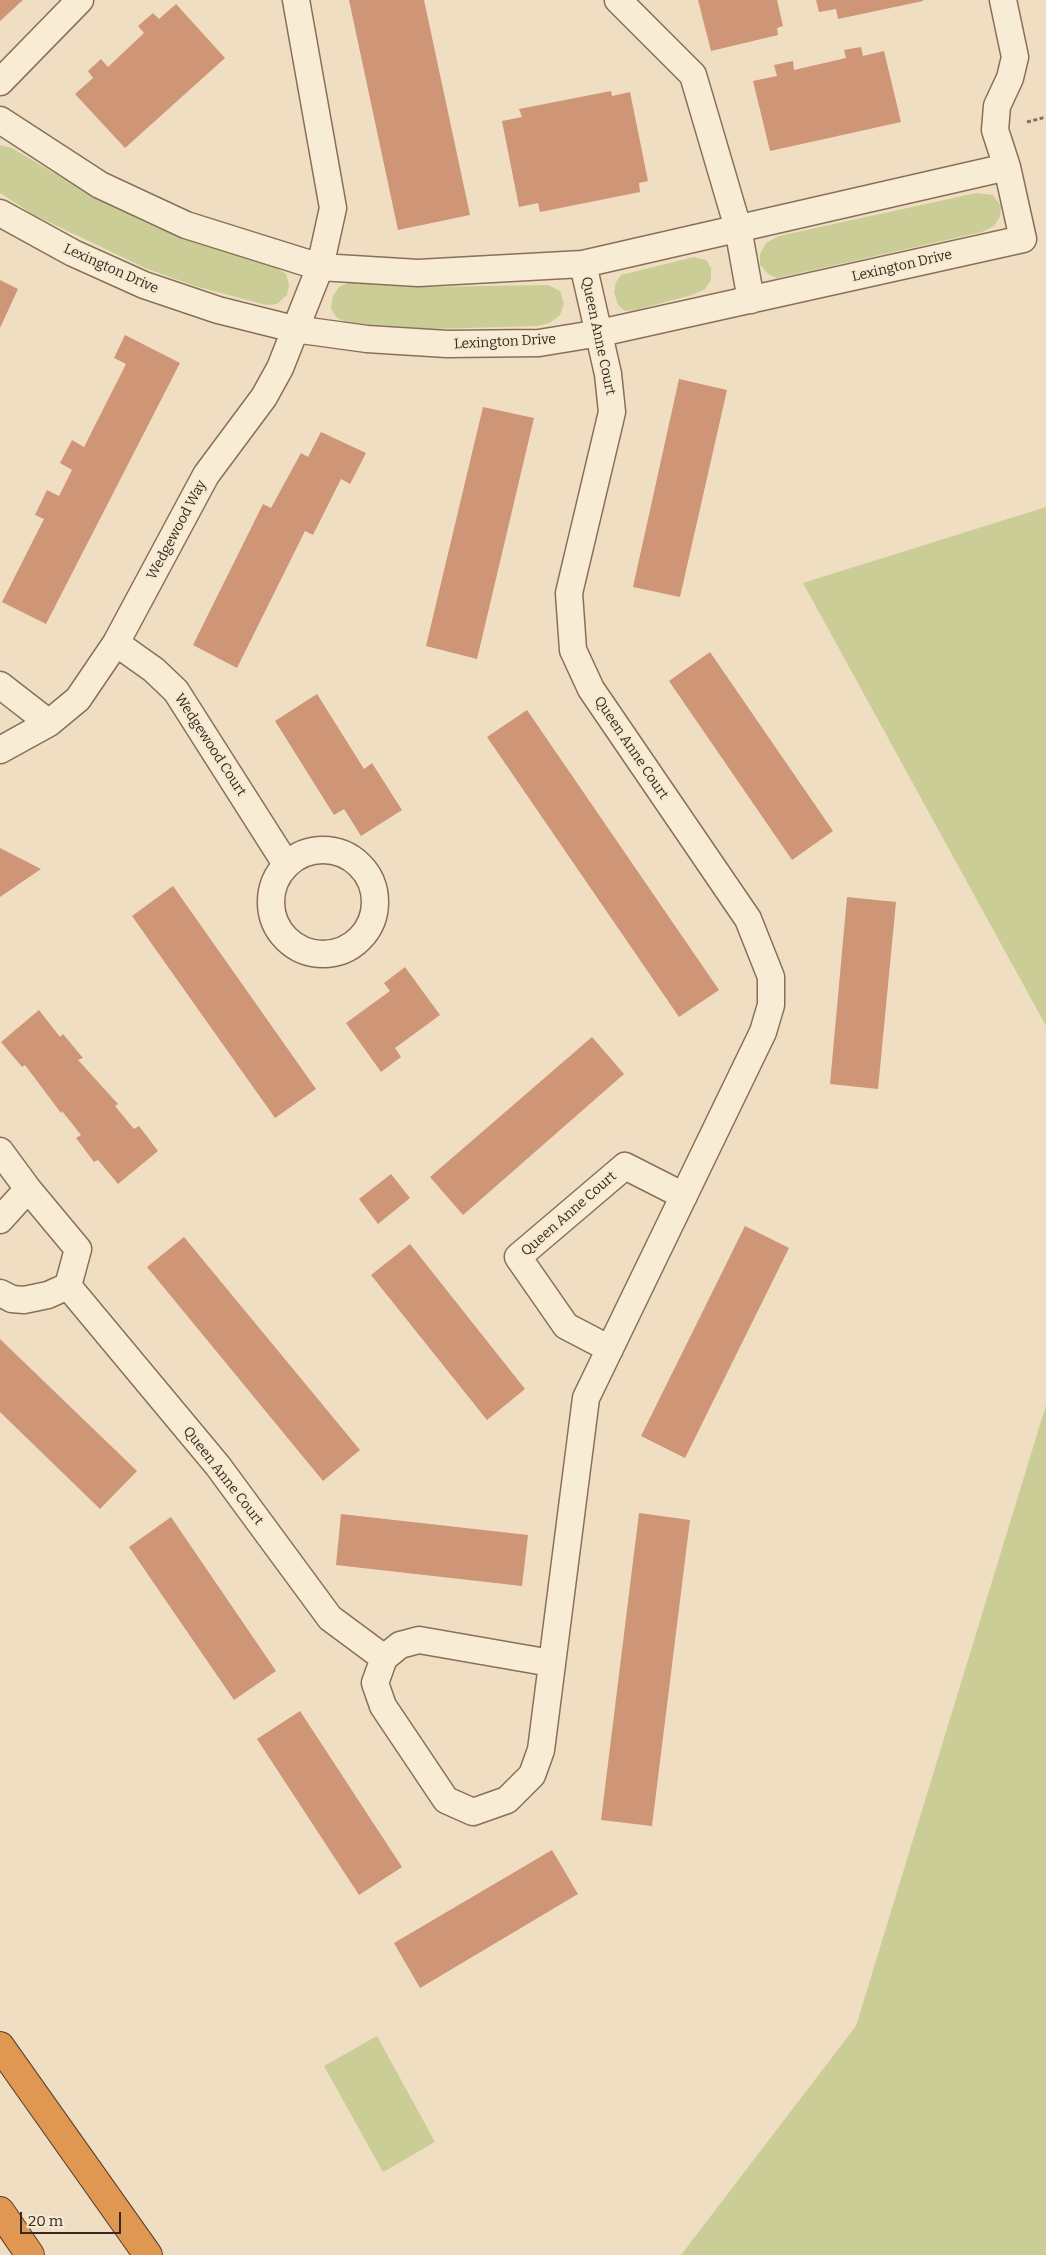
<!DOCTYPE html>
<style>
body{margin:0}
#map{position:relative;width:1046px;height:2255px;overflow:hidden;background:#efdec2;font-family:Bitter,serif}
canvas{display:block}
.scale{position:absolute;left:20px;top:2212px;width:101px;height:22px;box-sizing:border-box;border:2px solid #39291d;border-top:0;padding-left:6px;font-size:15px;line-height:18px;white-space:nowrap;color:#39291d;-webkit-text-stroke:4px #f6e9d2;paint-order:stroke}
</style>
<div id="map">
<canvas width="1046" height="2255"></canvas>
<div class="scale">20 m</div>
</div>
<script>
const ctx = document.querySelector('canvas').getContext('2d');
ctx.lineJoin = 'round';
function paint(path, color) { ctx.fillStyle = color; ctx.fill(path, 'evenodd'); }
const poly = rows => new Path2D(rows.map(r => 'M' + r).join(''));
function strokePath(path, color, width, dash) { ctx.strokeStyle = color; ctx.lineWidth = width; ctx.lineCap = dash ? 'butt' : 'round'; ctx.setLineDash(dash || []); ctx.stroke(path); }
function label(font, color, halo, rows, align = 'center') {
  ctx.font = font + ' Bitter,serif'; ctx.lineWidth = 4.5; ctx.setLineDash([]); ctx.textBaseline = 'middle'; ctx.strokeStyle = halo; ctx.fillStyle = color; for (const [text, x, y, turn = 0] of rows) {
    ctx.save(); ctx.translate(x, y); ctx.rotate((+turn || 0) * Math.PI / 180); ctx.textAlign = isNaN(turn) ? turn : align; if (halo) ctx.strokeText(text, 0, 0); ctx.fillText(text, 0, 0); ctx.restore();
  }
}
paint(poly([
 [0,145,12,148,96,198,153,226,202,244,275,267,286,274,289,285,287,295,277,304,266,305,195,286,145,268,34,215,0,193],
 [976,193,993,195,1001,206,1000,217,994,226,982,232,777,278,768,274,760,265,760,254,766,243,779,236],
 [694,257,706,260,711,268,711,280,705,289,692,295,639,309,625,311,618,305,614,292,616,282,621,275],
 [350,282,424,287,548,285,560,291,564,304,560,315,550,323,537,326,432,329,348,323,337,318,331,309,333,296,339,287],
 [1046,507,1046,1026,803,583],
 [1046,1405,1046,2255,681,2255,856,2026],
 [377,2036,435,2142,383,2172,324,2066]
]), '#cacd96');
paint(poly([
 [0,0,23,0,0,21],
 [349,0,424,0,470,215,398,230],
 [698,0,777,0,783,26,777,28,778,35,711,51],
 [816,0,923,0,923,1,838,19,836,9,819,12],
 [176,4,225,58,125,148,75,94,93,78,88,71,101,59,108,67,144,33,138,26,153,13,159,19],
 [861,47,863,56,884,51,901,122,770,151,753,81,777,76,774,65,793,61,794,70,846,58,844,50],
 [611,91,612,96,630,92,648,181,639,183,640,192,540,212,538,203,519,207,502,121,522,117,519,109],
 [0,280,18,289,0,328],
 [125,335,180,363,46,624,2,602,44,519,35,515,47,490,59,496,72,470,60,463,72,440,84,447,126,364,114,358],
 [679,379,727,390,680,597,633,587],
 [483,407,534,418,477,659,426,646],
 [321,432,366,453,350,484,341,479,313,535,305,531,237,668,193,645,263,504,271,508,301,453,308,457],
 [710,652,833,831,792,860,669,681],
 [317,694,364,769,372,763,402,810,361,836,344,809,334,815,275,721],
 [527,710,719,990,679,1017,487,737],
 [0,848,41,869,0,897],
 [173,886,316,1089,275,1118,132,916],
 [847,897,896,902,878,1089,830,1084],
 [405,967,440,1015,395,1048,401,1057,381,1072,346,1023,390,991,384,983],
 [39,1010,60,1037,63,1034,83,1058,78,1060,118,1104,115,1106,134,1129,139,1126,158,1151,118,1184,98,1160,94,1162,76,1138,81,1135,62,1111,61,1113,25,1065,22,1067,1,1042],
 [592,1037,624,1074,463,1215,430,1177],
 [391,1174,410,1198,378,1224,359,1199],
 [745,1226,789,1248,685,1458,641,1436],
 [184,1237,360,1450,323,1481,147,1267],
 [410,1244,525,1389,487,1420,371,1275],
 [0,1339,137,1471,100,1509,0,1412],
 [639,1513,690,1520,652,1826,601,1820],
 [341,1514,528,1535,522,1586,336,1565],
 [171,1517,276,1671,234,1700,129,1547],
 [300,1711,402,1867,359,1895,257,1739],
 [552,1850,578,1894,420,1988,394,1943]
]), '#ce9577');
const minor = poly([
 [618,0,693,75,738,228,751,300],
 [0,82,80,0],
 [0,120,100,185,186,225,320,267,418,273,583,264,1007,167],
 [0,213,73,253,144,285,218,310,294,329,367,339,447,344,539,343,600,333,1023,239,1007,167,995,130,997,106,1010,78,1015,57,1003,0],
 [116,643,154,670,176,691,286,864],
 [0,685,49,723],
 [0,750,49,723,78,699,116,643,206,475,264,397,280,368,320,267,333,208,296,0],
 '271 902a52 52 0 1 1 104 0a52 52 0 1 1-104 0Z',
 [0,1151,28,1189],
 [0,1220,28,1189,78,1249,68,1286,218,1466,330,1618,384,1658],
 [0,1293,12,1299,24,1300,48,1295,68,1286],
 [610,1349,566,1326,518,1257,625,1166,684,1196],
 [551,1663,419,1640,400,1645,384,1658,375,1683,383,1706,446,1800,473,1812,507,1800,532,1775,541,1750,586,1398,763,1032,771,1005,771,977,748,919,591,689,573,650,569,593,612,412,608,374,583,264]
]);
const motorway = poly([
 [0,2046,148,2255],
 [0,2211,30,2255]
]);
strokePath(minor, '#896f59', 29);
strokePath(motorway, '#573e2d', 30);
strokePath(poly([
 [1027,122,1046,117]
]), '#896f59', 3, [4, 2.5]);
strokePath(minor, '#f9ecd5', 26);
strokePath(motorway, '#e09751', 28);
label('14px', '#39291d', '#f6e9d2', [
 ["Lexington Drive",902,266,-13],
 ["Lexington Drive",111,269,24],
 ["Queen Anne Court",598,336,78],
 ["Lexington Drive",505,342,-3],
 ["Wedgewood Way",177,530,-62],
 ["Wedgewood Court",210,745,57],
 ["Queen Anne Court",631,748,56],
 ["Queen Anne Court",569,1214,-41],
 ["Queen Anne Court",223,1476,52]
]);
</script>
